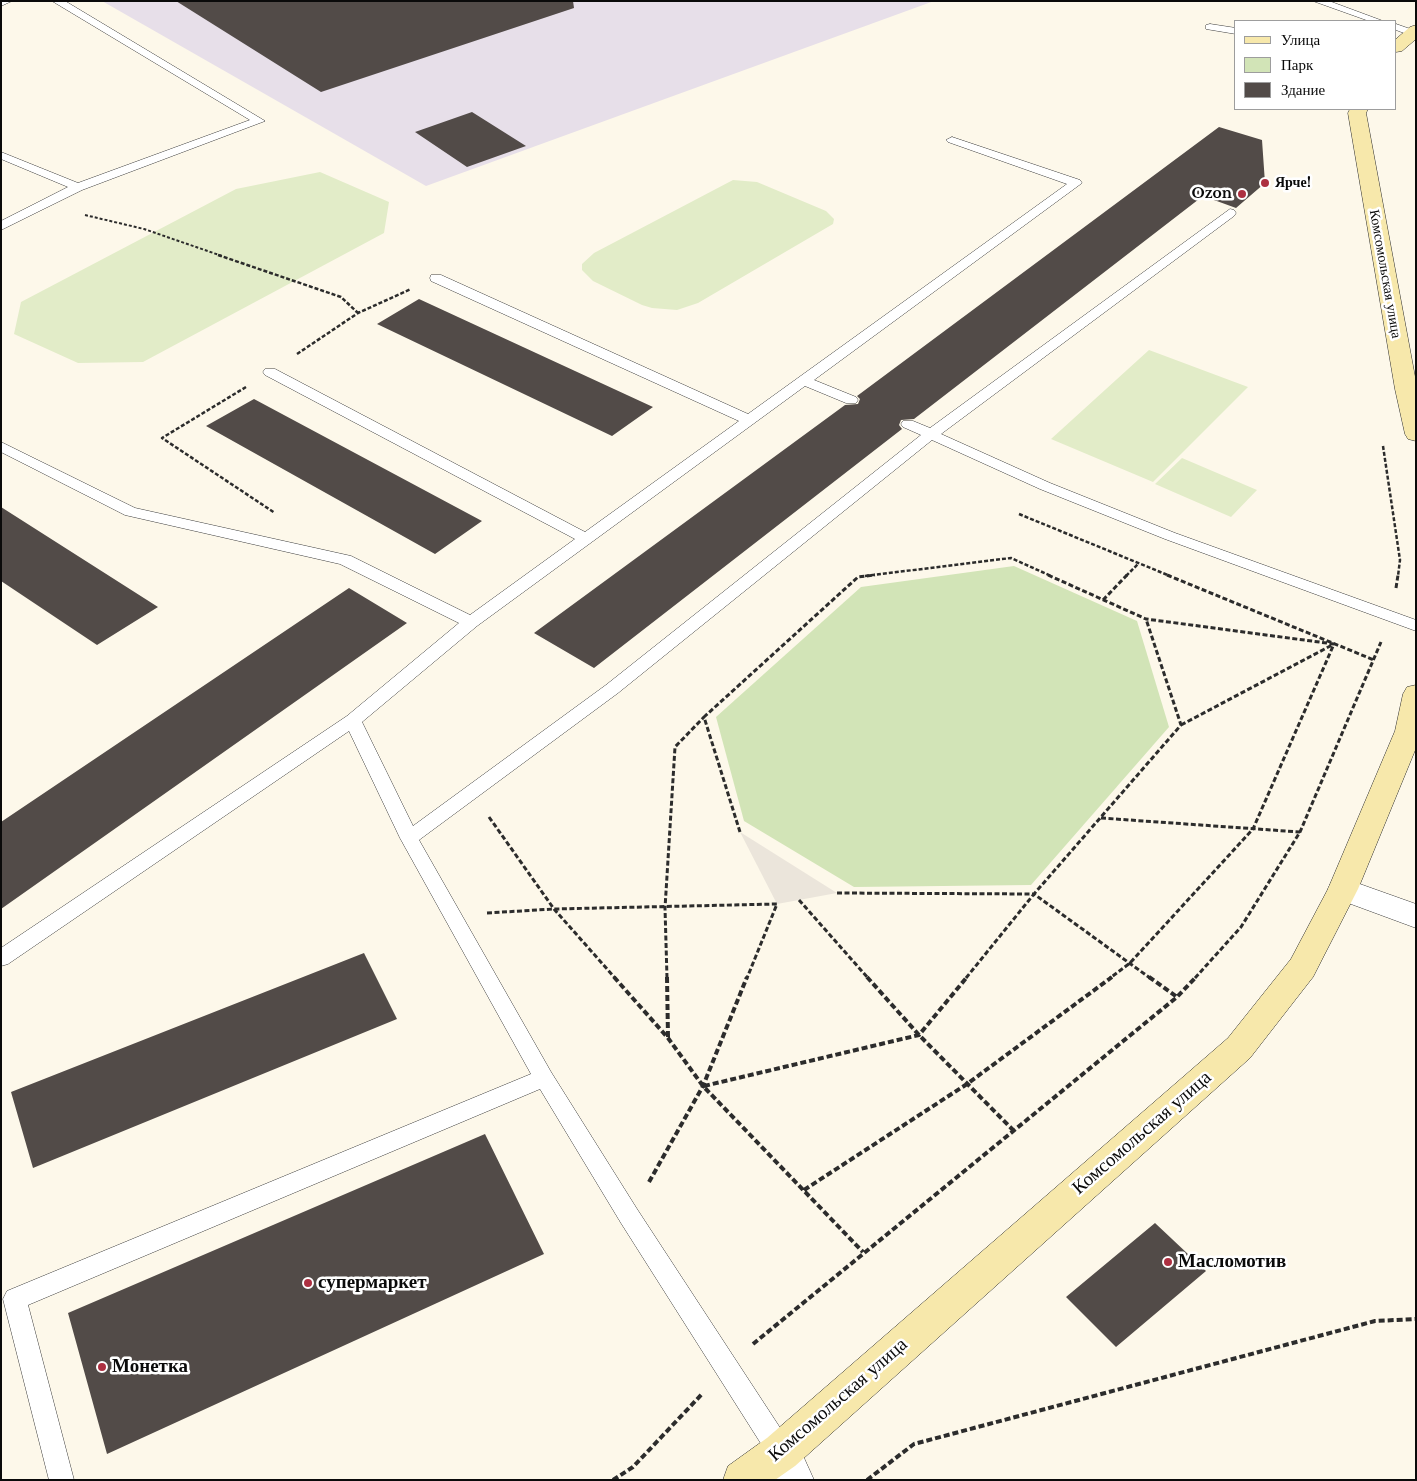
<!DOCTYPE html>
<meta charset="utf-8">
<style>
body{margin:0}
#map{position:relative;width:1417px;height:1481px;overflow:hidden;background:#fdf8ea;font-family:"Libre Baskerville",serif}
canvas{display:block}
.frame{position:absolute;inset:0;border:2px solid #0a0a0a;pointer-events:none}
.legend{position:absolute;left:1234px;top:20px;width:162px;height:90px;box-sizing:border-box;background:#fff;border:1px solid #9d9d9d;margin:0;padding:6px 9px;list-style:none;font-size:15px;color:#0a0a0a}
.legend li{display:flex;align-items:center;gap:10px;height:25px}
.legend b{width:25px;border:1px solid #9d9d9d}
</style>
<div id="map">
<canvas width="1417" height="1481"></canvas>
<div class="frame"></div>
<ul class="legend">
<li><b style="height:6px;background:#f7e8ab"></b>Улица</li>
<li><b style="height:14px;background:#d2e4b7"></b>Парк</li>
<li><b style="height:14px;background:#524b48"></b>Здание</li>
</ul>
</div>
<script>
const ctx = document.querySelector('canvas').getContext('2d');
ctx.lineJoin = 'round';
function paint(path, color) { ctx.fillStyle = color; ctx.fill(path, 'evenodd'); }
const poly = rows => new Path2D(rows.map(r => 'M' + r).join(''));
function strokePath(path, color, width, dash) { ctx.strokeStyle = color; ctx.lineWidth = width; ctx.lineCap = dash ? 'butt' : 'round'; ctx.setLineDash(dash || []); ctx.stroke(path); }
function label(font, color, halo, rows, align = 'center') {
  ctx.font = font + ' "Libre Baskerville",serif'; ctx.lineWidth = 5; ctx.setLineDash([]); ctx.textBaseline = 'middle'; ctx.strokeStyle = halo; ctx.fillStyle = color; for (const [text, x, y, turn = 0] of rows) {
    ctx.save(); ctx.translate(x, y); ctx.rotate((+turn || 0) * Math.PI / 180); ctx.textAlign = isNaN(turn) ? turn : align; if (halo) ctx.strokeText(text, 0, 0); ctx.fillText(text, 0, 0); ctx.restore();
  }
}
paint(poly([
 [102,1,934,1,426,186]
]), '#e7dfe9');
paint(poly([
 [1014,566,1137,621,1169,727,1031,885,854,887,744,821,716,717,861,587]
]), '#d2e4b7');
paint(poly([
 [320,172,389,202,384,233,143,362,78,363,14,334,21,302,236,189],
 [733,180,757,182,826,211,834,219,833,224,698,303,677,310,652,308,642,305,593,281,582,270,582,264,594,253],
 [1149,350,1248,387,1153,482,1051,439],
 [1182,458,1257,490,1231,517,1155,484]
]), '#e2ecc8');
paint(poly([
 [740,832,837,893,777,904]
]), '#ebe5db');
paint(poly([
 [176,1,573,1,574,8,321,92],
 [472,112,526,146,467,167,415,132],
 [1219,127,1262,140,1265,183,1236,208,1203,196,914,419,901,420,899,425,902,429,594,668,534,633,845,405,858,404,860,399,857,396],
 [419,299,653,407,612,436,377,324],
 [254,399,482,521,435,554,206,426],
 [1,507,158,607,97,645,1,581],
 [349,588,407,623,1,909,1,822],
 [364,953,397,1019,33,1168,11,1092],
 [485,1134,544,1254,107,1454,68,1313],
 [1155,1223,1206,1271,1116,1347,1066,1297]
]), '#524b48');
const service = poly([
 [1,1,12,1,1,6,1,1],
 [52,1,65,1,265,121,82,190,1,230,1,221,68,187,1,159,1,152,78,183,250,120,52,1],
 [1313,1,1329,1,1383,21,1369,21,1313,1],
 [1210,24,1236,28,1236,34,1206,29,1206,25,1210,24],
 [1396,24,1416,31,1416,35,1412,36,1396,30,1396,24],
 [952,137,1080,180,1082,183,814,380,856,397,858,400,856,403,846,403,805,386,477,626,362,722,413,826,606,685,921,435,903,427,901,424,903,421,913,421,930,428,1230,209,1234,210,1236,213,1234,216,941,434,1050,483,1175,533,1416,620,1416,631,1165,539,1040,489,932,440,618,693,419,840,551,1072,637,1209,790,1443,793,1452,790,1461,781,1464,772,1461,621,1223,540,1089,28,1305,74,1480,49,1480,3,1299,7,1291,531,1074,400,838,349,731,8,964,1,966,1,948,347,716,459,623,340,564,125,515,1,452,1,442,135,508,351,556,470,615,575,539,265,375,263,372,265,369,275,369,585,532,739,421,431,281,430,278,431,275,441,275,748,414,1067,184,948,142,946,140,952,137]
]);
const minor = poly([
 [1343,878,1416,904,1416,928,1332,897,1328,889,1332,881,1343,878],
 [781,1433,795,1438,814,1480,774,1480,762,1452,767,1438,781,1433]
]);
const secondary = poly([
 [1416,25,1416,39,1402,51,1396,52,1396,39,1410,27,1416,25],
 [1350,109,1368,109,1366,113,1416,382,1416,441,1408,439,1405,434,1395,389,1348,113,1350,109],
 [1416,685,1416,748,1358,889,1313,977,1250,1058,795,1466,775,1480,723,1480,728,1466,767,1438,1228,1038,1291,959,1328,889,1395,731,1403,694,1407,687,1416,685]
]);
strokePath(service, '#3d3d3d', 1);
strokePath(minor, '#3d3d3d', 1);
strokePath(secondary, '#2c2c2c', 1);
strokePath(poly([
 [85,215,144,229,222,256]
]), '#2c2c2c', 2, [3, 2]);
strokePath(poly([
 [218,255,341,297,358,313],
 [297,354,358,313,411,289],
 [246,387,162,438,275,513],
 [1383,446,1400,560,1398,576],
 [1019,514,1170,576],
 [865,576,1011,558,1051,576],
 [1126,576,1138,564]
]), '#2c2c2c', 2.5, [4, 2]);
strokePath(poly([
 [1048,575,1146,619,1334,644,1253,829,1130,963,1110,978],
 [1167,575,1374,660],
 [1396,588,1398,575],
 [1103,600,1127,575],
 [1181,725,1334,644],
 [489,817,554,909,615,978],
 [1101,818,1300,832],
 [740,832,704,717,858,577,875,575],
 [837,893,1034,894,1181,725,1146,619],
 [799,900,868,978],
 [487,913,554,909,777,904,747,978],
 [667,978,665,908,675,747,704,717],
 [966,978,1034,894,1150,978],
 [1195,978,1241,927,1300,832,1381,642]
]), '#2c2c2c', 3, [5, 2.5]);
strokePath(poly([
 [614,977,668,1038,703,1086,863,1252],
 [667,977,668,1037],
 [867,977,919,1035,1014,1131],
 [1149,977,1177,997],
 [704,1086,919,1035,967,977],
 [649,1182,703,1086,747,977],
 [804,1190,967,1084,1112,977],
 [753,1344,1177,997,1196,977],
 [613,1480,633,1467,702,1394],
 [867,1480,914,1444,1375,1321,1416,1319]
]), '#2c2c2c', 4, [6, 3]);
paint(service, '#fff');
paint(minor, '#fff');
paint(secondary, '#f7e8ab');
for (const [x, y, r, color] of [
 [1265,183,5,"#ad3041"],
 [1242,194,5,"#ad3041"],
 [1168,1262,5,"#ad3041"],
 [308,1283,5,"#ad3041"],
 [102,1367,5,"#ad3041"]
]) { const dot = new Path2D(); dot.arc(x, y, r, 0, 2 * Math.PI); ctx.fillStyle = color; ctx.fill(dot); strokePath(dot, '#fff', 2); }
label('bold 14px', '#0a0a0a', '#fff', [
 ["Ярче!",1275,183],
 ["Ozon",1232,194,"right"]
], 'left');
label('14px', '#0a0a0a', '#fff', [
 ["Комсомольская улица",1385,274,80]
]);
label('19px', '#0a0a0a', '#fff', [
 ["Комсомольская улица",1142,1133,-41],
 ["Комсомольская улица",838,1400,-41]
]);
label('bold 19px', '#0a0a0a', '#fff', [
 ["Масломотив",1178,1262],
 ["супермаркет",318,1283],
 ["Монетка",112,1367]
], 'left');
</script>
